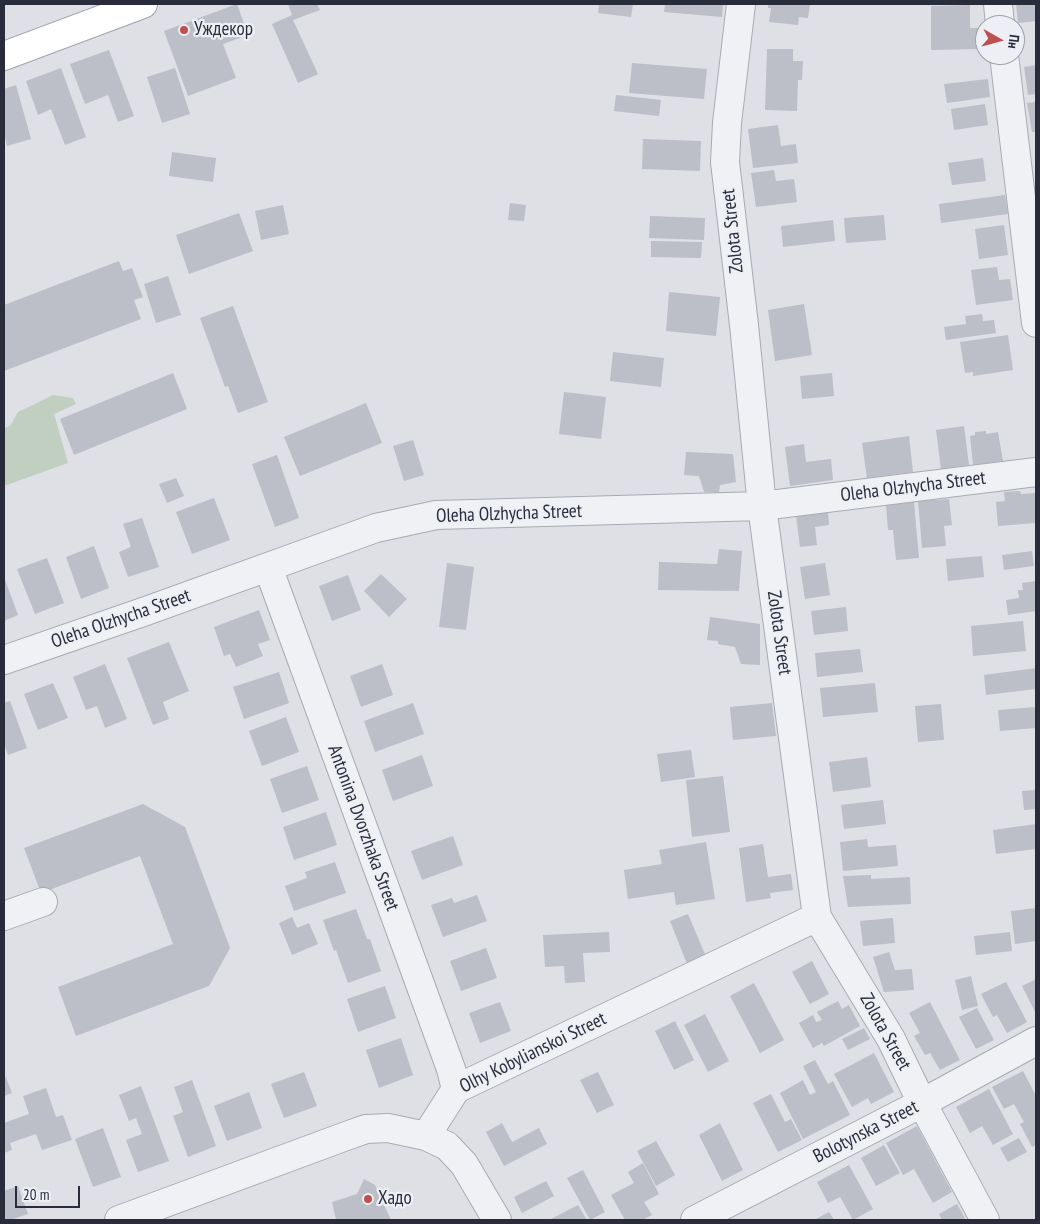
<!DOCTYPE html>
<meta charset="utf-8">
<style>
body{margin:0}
#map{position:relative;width:1040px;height:1224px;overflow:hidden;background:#dee0e6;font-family:"PT Sans Narrow",sans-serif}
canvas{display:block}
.frame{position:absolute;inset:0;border:5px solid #292d3b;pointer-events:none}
.north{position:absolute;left:975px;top:15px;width:50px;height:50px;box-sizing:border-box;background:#edeff4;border:1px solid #9fa1aa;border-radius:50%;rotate:97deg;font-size:14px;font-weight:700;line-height:20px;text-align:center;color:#292d3b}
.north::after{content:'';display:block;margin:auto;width:18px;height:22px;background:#bd5150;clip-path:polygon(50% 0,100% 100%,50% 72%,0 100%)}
.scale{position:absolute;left:15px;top:1186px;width:65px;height:22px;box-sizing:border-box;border:2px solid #292d3b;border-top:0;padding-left:6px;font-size:15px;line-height:18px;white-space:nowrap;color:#292d3b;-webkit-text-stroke:4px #edeff4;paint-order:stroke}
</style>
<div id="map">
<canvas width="1040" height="1224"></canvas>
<div class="frame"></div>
<div class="north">Пн</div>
<div class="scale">20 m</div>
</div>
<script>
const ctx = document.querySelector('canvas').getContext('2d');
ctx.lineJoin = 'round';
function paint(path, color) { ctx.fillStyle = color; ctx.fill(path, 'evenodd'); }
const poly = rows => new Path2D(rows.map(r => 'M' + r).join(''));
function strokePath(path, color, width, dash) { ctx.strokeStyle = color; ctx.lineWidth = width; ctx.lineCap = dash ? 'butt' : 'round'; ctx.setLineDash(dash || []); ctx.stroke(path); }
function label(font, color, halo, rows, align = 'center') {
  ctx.font = font + ' "PT Sans Narrow",sans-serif'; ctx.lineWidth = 4.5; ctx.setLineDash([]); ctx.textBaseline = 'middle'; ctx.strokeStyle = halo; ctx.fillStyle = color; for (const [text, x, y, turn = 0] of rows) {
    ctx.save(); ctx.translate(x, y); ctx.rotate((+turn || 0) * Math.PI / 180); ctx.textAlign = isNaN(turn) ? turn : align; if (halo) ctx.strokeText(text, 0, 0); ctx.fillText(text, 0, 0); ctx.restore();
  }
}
paint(poly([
 [53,395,73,398,76,404,54,414,68,463,4,486,4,428,10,426,18,412]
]), '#c1cfc0');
paint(poly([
 [237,4,248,35,223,44,236,78,188,96,164,31],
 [288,4,317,4,320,10,293,20,318,74,298,83,272,24,292,15],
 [599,4,633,4,631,17,598,13],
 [665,4,723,4,722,17,664,12],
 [768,4,810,4,808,18,799,17,798,25,769,22,771,8,768,8],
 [1016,4,1036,4,1036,21,1018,23],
 [970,5,970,28,978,28,978,49,931,50,931,6],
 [767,49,793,49,793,61,803,61,802,80,798,80,797,111,765,110],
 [109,50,134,116,118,122,108,95,85,104,70,64],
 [632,63,707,69,704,99,629,93],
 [1036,65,1036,94,1028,95,1024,67],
 [61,68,86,137,65,145,51,109,38,115,26,81],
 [175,68,190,114,162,123,147,77],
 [988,79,990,97,947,103,944,84],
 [16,85,31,139,7,146,4,133,4,89],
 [616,95,661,100,659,116,614,111],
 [1036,102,1036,132,1032,132,1027,103],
 [985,104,988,125,954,130,951,109],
 [778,125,781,146,796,144,798,163,753,168,748,129],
 [643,139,701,141,700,171,642,169],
 [172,152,216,158,213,182,169,176],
 [983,158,986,181,952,185,948,163],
 [774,170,776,181,794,179,797,202,756,207,751,173],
 [1005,195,1008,214,941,223,939,204],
 [510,203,526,205,524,221,508,220],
 [283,205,289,234,261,240,255,211],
 [239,213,253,251,189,274,176,235],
 [884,215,886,240,846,243,844,218],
 [650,216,705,218,704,240,649,238],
 [833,220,835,241,783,247,781,226],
 [1004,225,1008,255,979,259,975,229],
 [651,241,702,242,701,258,651,257],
 [119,261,123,271,132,268,143,297,134,300,141,319,4,371,4,305],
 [997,267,999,280,1010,279,1013,300,976,305,971,270],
 [168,276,181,315,156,323,144,284],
 [669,292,720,297,716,336,666,331],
 [804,304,812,355,775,361,768,310],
 [233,306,268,402,238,413,228,386,225,387,200,318],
 [982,314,983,321,994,320,996,333,946,340,944,327,966,324,965,316],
 [1008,335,1013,370,973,376,973,372,965,373,960,342],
 [613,352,664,358,661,387,610,381],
 [173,373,187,409,74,455,60,419],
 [832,373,834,396,802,399,800,376],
 [564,392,606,397,601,439,559,434],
 [366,403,382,443,300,476,284,437],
 [964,426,969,465,941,469,936,430],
 [986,431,986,434,998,432,1003,461,973,465,970,436,975,435,975,432],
 [909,436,913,472,867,478,862,443],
 [413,440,424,475,404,481,393,446],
 [804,444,806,462,831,459,833,480,790,486,785,447],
 [686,452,733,454,736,482,720,485,719,492,704,492,699,476,684,475],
 [277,455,299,518,275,527,252,464],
 [176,478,184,496,167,503,159,484],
 [1020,491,1021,494,1036,493,1036,523,998,526,996,502,1005,501,1004,492],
 [214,498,230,540,192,554,176,512],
 [949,499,952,525,944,526,946,546,922,548,918,501],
 [914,502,919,558,896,560,893,530,888,530,886,505],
 [828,512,829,525,815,527,817,545,800,547,796,516],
 [142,518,159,567,128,577,119,552,131,547,123,524],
 [94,546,109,588,81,599,66,557],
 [719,549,742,551,739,591,658,590,659,562,717,564],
 [1032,551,1034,566,1004,570,1002,555],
 [982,556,984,577,948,581,946,559],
 [47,558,64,603,35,614,17,569],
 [447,563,474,567,466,630,439,627],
 [825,563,830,595,805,599,800,567],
 [381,574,407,599,389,617,364,591],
 [348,575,361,610,332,621,319,586],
 [4,577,18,615,4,621],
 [1036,581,1036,611,1008,615,1006,600,1019,598,1018,590,1023,590,1022,583],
 [846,607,848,631,814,635,811,611],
 [259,610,270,640,258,644,263,656,236,667,230,654,224,656,214,627],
 [710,617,760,624,760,665,741,664,735,647,718,644,718,641,707,640],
 [1023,621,1026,651,973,656,971,626],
 [169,642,189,691,163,702,169,719,153,725,127,658],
 [860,649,863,672,817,677,815,653],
 [105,664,127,719,105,728,97,706,86,710,73,677],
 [382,664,393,695,361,707,350,676],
 [1036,668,1036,689,986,695,984,675],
 [279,672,289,703,244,719,233,687],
 [53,683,68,718,38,730,24,694],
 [875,683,878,712,823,717,820,688],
 [10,701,27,748,8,755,4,743,4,703],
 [413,703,424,734,375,752,364,721],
 [772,703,776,736,733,740,730,707],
 [941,704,944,740,918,742,915,706],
 [1036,707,1036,728,1000,731,998,710],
 [286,717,299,752,262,766,249,731],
 [691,750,695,777,661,782,657,754],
 [422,755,433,786,393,801,382,770],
 [867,757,871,787,833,792,829,762],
 [307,766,319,800,282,813,270,779],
 [723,776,730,832,692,837,686,780],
 [1036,790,1036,809,1024,810,1022,791],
 [883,800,886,824,844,829,841,805],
 [143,804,185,827,230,948,209,986,76,1036,58,987,173,944,140,856,41,893,24,848],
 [326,812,337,845,294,860,283,827],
 [1036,824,1036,849,996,854,993,830],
 [453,836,463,865,422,880,411,851],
 [867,839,868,847,896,845,898,866,843,871,840,842],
 [706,842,715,899,676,905,674,892,628,899,624,870,662,864,659,850],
 [763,844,768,877,791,874,793,890,770,893,771,898,746,902,739,848],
 [335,862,346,893,294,911,285,886,307,878,305,872],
 [871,875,871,879,910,877,911,904,848,907,843,876],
 [477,895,487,921,443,937,431,905,452,898,454,903],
 [1036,908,1036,941,1015,944,1011,911],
 [356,909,367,939,370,939,381,971,348,983,336,950,334,951,323,920],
 [688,914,706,957,687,964,670,921],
 [292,917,297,928,309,923,318,944,292,955,279,923],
 [893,918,895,943,863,946,860,921],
 [609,932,610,952,583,953,585,982,565,983,564,966,545,967,543,935],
 [1010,932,1012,951,976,955,974,936],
 [486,948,497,978,461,991,450,961],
 [889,952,895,970,912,969,914,990,884,992,873,957],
 [812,961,829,994,810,1004,792,972],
 [971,976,978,1006,962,1010,955,980],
 [1036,979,1036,1014,1022,986],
 [1006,982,1027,1022,1007,1033,997,1015,993,1017,981,994],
 [754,983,784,1040,760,1053,730,996],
 [385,986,396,1018,358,1032,347,999],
 [838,1001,842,1009,849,1005,860,1026,824,1046,822,1043,813,1048,799,1023,813,1015,816,1022,822,1020,817,1012],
 [500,1002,511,1031,480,1043,469,1013],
 [930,1002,960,1060,940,1070,930,1053,925,1055,914,1036,920,1033,909,1013],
 [977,1008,994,1040,976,1049,959,1017],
 [705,1014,729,1061,708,1072,684,1025],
 [675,1021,694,1060,674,1070,655,1031],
 [864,1028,870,1039,848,1050,842,1039],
 [401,1038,413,1075,379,1088,366,1050],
 [874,1053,894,1092,871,1104,868,1098,852,1107,834,1074],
 [815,1060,828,1084,833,1081,850,1115,803,1139,780,1093,803,1080,810,1095,816,1092,803,1066],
 [1023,1071,1036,1096,1036,1145,1032,1147,1020,1124,1024,1122,1014,1104,1004,1109,992,1087],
 [304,1072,317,1106,284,1118,271,1084],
 [598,1072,614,1105,597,1113,580,1080],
 [6,1077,12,1093,4,1096,4,1078],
 [192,1080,216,1146,188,1157,173,1116,183,1112,174,1087],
 [141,1086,169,1161,138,1172,126,1140,142,1134,136,1118,129,1121,119,1095],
 [46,1088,56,1117,63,1115,72,1140,42,1150,36,1134,10,1143,12,1150,4,1153,4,1123,29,1114,23,1096],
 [989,1089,1013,1134,993,1145,982,1126,970,1133,956,1107],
 [249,1092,262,1128,227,1141,214,1106],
 [771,1094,785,1122,791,1119,802,1140,778,1152,753,1103],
 [502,1123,512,1142,539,1128,547,1144,504,1166,486,1132],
 [720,1123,743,1170,722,1181,699,1135],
 [917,1126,952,1192,933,1203,914,1169,903,1175,886,1143],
 [103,1128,121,1177,93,1187,75,1139],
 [1019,1138,1027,1152,1008,1162,1000,1148],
 [656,1141,675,1175,656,1186,637,1151],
 [884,1145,900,1173,876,1186,861,1158],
 [643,1163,659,1194,644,1202,652,1215,642,1220,625,1220,611,1195,634,1183,628,1172],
 [849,1165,873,1209,853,1220,840,1197,828,1203,817,1182],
 [583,1170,605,1212,590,1220,567,1178],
 [364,1179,375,1185,391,1220,336,1220,332,1202,357,1194],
 [546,1181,554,1196,522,1213,514,1197],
 [18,1186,28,1214,10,1220,4,1220,4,1191],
 [957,1204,965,1218,961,1220,942,1220,939,1214],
 [578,1205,587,1220,549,1220],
 [829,1212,834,1220,814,1220]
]), '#bcbec8');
const minor = poly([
 [741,4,727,123,725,162,744,325,762,506,817,917,891,1039,922,1103,985,1220],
 [998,4,1000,25],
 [1004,55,1036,323],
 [268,567,451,1069,456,1089],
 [4,660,146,611,376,528,436,515,762,506,1036,472],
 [4,916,43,902],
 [426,1136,456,1089,817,917],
 [119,1220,349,1135,366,1129,388,1128,426,1136,447,1146,464,1164,497,1220],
 [695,1220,922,1103,1036,1041]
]);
const major = poly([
 [4,56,143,4]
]);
strokePath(minor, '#a8aab3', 30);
strokePath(major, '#9fa3b0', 30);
strokePath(minor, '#f0f1f4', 28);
strokePath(major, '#fff', 28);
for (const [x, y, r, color] of [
 [184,30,5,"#bd5150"],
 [368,1199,5,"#bd5150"]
]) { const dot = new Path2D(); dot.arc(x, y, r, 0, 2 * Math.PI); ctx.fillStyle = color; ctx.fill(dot); strokePath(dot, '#edeff4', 2); }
label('19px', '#292d3b', '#edeff4', [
 ["Уждекор",194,30],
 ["Хадо",378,1199]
], 'left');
label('19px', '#292d3b', '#edeff4', [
 ["Zolota Street",733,231,-96],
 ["Oleha Olzhycha Street",913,487,-7],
 ["Oleha Olzhycha Street",509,514,-2],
 ["Oleha Olzhycha Street",121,619,-19],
 ["Zolota Street",779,633,82],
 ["Antonina Dvorzhaka Street",363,828,70],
 ["Zolota Street",885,1032,61],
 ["Olhy Kobylianskoi Street",533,1053,-26],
 ["Bolotynska Street",866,1132,-27]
]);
</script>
